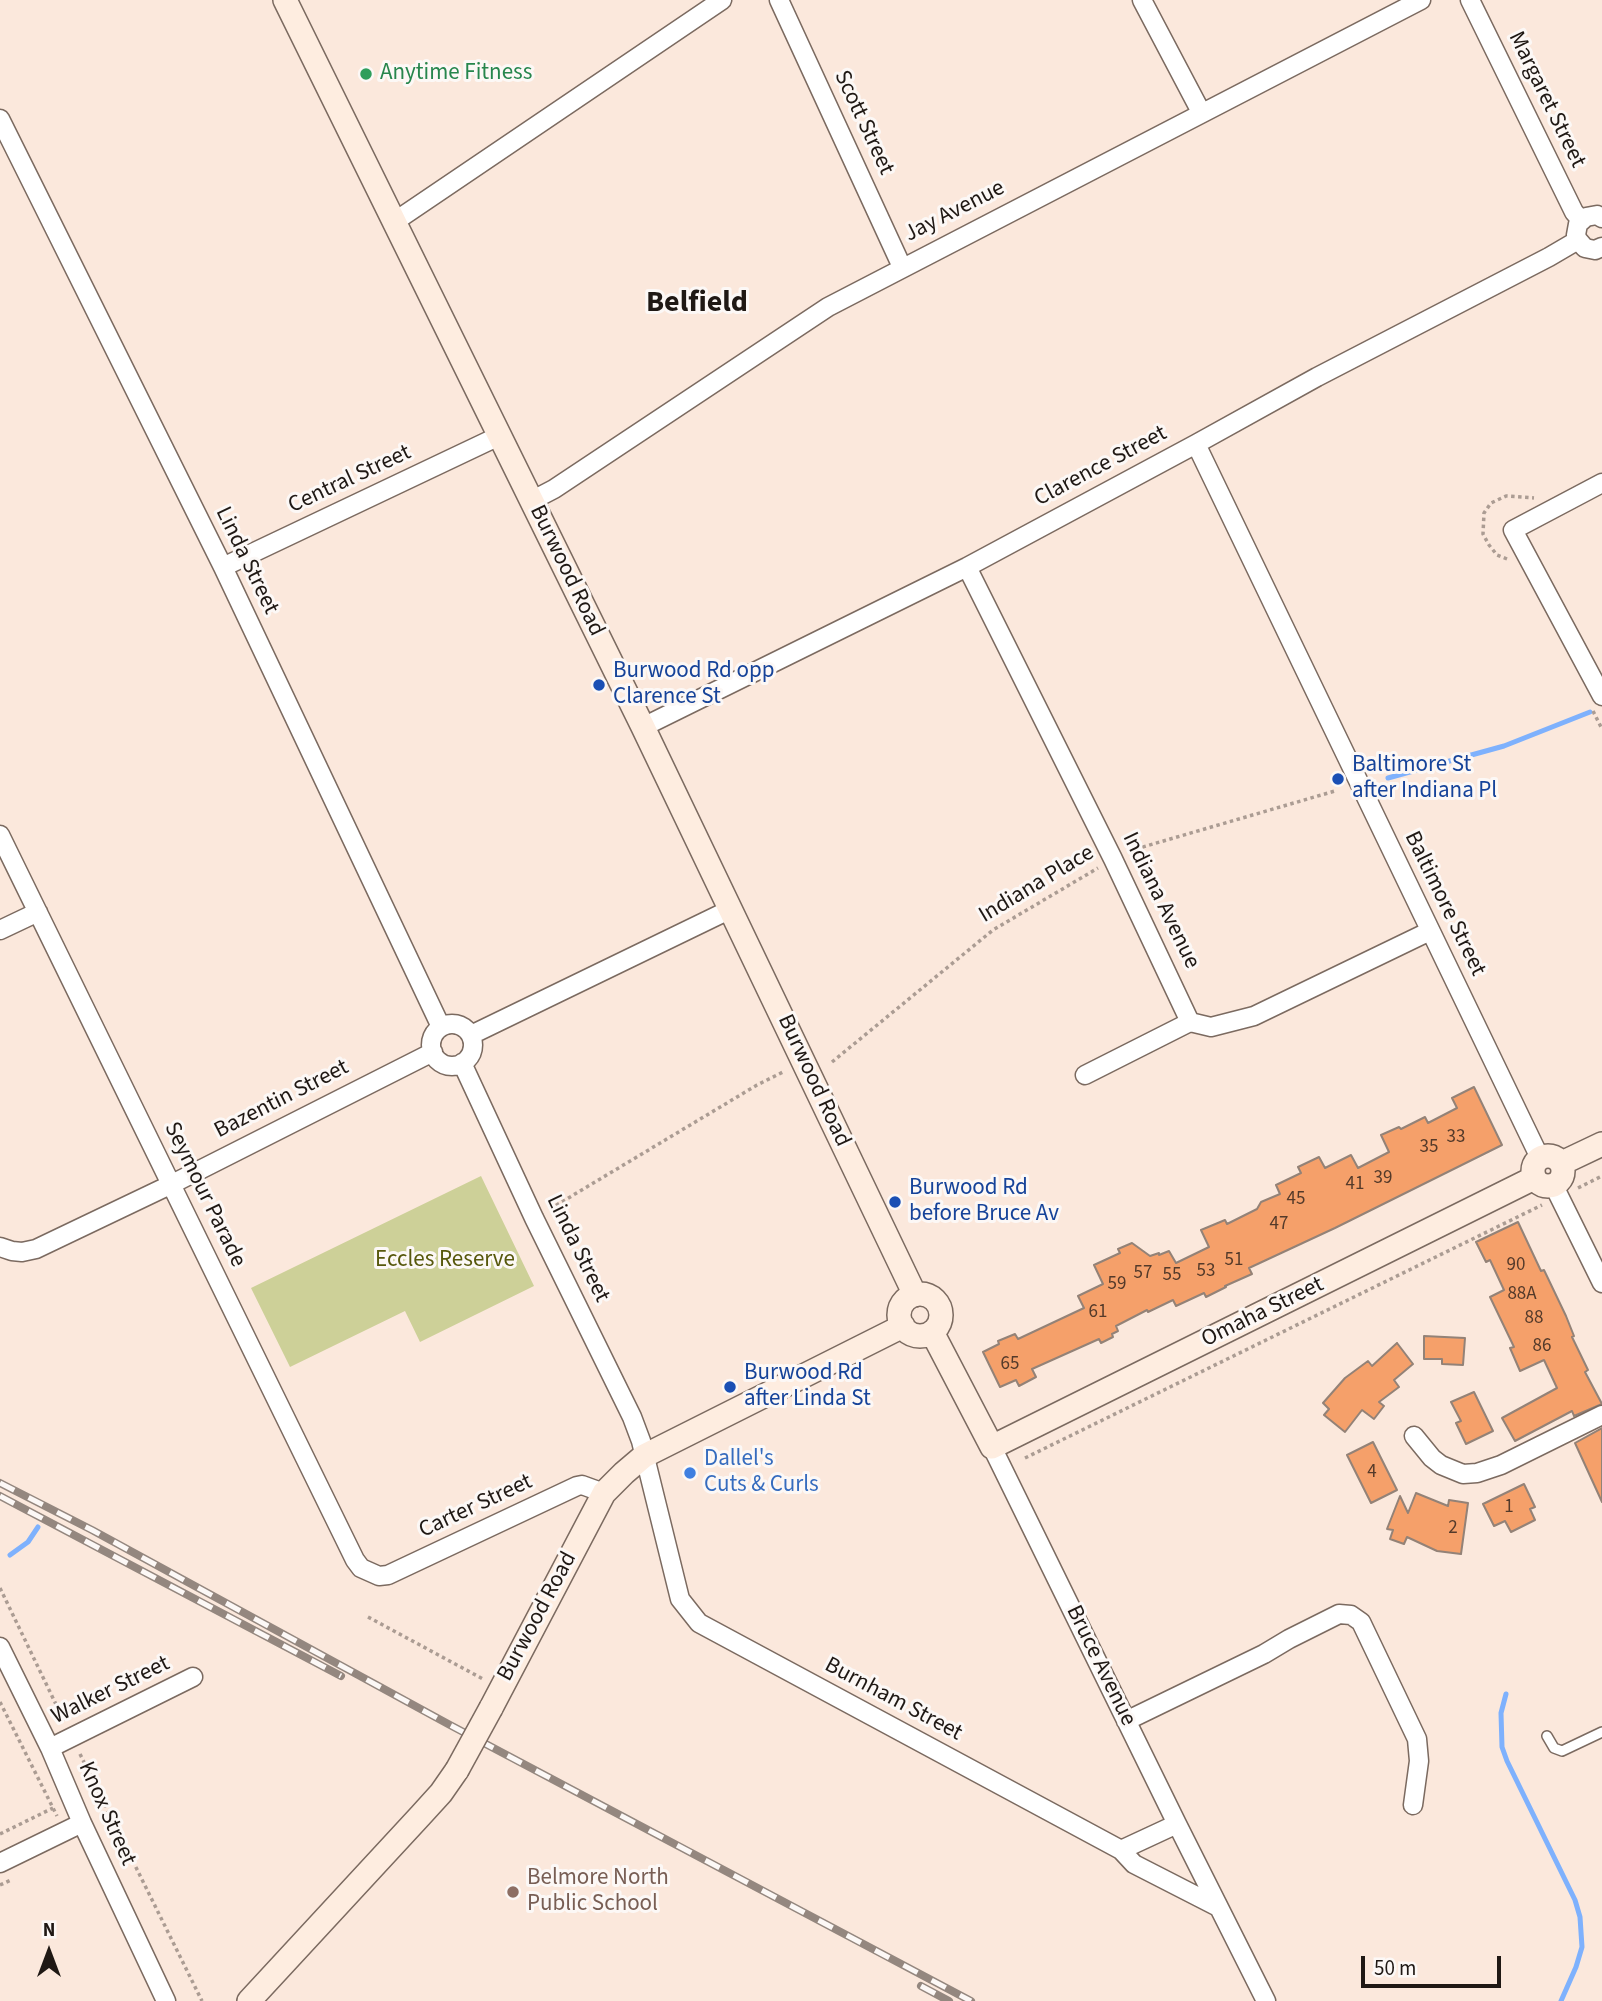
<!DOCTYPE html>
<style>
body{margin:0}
#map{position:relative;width:1602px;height:2001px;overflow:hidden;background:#fbe8dc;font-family:"Source Sans 3",sans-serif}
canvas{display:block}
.north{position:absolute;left:14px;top:1917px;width:70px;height:70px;-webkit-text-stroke:5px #fcf8f6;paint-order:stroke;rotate:0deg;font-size:19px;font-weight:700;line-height:28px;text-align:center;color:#1f1814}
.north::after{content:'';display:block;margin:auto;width:24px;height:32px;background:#1f1814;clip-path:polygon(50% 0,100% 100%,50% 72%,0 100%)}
.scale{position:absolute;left:1361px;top:1956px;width:140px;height:32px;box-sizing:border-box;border:4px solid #1f1814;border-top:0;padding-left:9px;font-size:21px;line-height:24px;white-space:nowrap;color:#1f1814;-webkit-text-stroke:5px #fcf8f6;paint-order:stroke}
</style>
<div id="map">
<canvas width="1602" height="2001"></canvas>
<div class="north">N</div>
<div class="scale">50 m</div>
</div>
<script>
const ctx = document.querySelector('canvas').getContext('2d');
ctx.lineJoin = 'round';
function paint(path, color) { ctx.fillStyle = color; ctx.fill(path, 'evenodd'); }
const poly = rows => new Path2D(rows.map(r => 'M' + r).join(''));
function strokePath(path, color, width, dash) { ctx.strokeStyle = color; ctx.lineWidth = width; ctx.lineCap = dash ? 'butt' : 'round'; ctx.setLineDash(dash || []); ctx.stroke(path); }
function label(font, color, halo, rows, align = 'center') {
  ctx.font = font + ' "Source Sans 3",sans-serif'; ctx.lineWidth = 6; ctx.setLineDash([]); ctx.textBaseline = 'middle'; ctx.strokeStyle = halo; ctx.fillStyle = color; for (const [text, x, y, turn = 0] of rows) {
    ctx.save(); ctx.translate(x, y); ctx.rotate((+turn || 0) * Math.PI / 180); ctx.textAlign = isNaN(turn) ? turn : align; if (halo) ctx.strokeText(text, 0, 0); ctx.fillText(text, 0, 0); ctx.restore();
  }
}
paint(poly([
 [481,1176,534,1286,420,1342,405,1311,290,1367,251,1288]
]), '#cdd098');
strokePath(poly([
 [1388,778,1504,746,1590,712],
 [10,1555,28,1542,38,1527],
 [1506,1694,1501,1713,1502,1747,1507,1761,1575,1900,1580,1917,1582,1947,1576,1967,1561,2001]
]), '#7eb1fd', 5);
const building = poly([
 [1474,1087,1502,1145,1335,1228,1249,1268,1252,1274,1225,1286,1226,1287,1206,1297,1204,1293,1176,1306,1173,1300,1148,1312,1147,1310,1116,1326,1118,1331,1112,1334,1113,1337,1101,1343,1099,1339,1032,1369,1036,1377,1019,1386,1016,1380,1000,1387,983,1352,999,1344,998,1341,1015,1334,1018,1339,1084,1308,1078,1296,1103,1284,1094,1265,1120,1253,1118,1249,1132,1243,1150,1256,1159,1253,1159,1255,1169,1251,1176,1263,1209,1247,1201,1230,1225,1220,1227,1224,1257,1209,1261,1202,1280,1194,1276,1185,1301,1173,1298,1167,1319,1157,1325,1168,1351,1155,1358,1168,1389,1152,1381,1135,1399,1127,1401,1129,1425,1117,1428,1123,1457,1108,1452,1098,1474,1087],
 [1518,1222,1541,1271,1544,1270,1566,1316,1574,1336,1572,1337,1588,1370,1585,1372,1602,1404,1574,1416,1572,1411,1515,1441,1502,1418,1557,1388,1544,1360,1520,1371,1510,1348,1514,1347,1490,1297,1504,1290,1490,1260,1486,1262,1476,1242,1518,1222],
 [1424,1336,1465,1338,1463,1365,1442,1364,1442,1359,1424,1359,1424,1336],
 [1397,1343,1413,1364,1394,1380,1399,1387,1379,1402,1384,1406,1374,1419,1362,1410,1345,1432,1324,1415,1329,1409,1323,1403,1345,1378,1368,1361,1372,1366,1397,1343],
 [1474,1392,1493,1431,1466,1444,1456,1423,1461,1421,1451,1402,1474,1392],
 [1602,1428,1602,1502,1575,1443,1602,1428],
 [1373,1442,1397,1490,1371,1503,1347,1455,1373,1442],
 [1524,1484,1535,1507,1530,1509,1535,1520,1511,1532,1505,1521,1494,1526,1483,1504,1524,1484],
 [1416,1493,1448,1506,1449,1500,1468,1503,1461,1554,1437,1551,1407,1537,1404,1544,1390,1539,1393,1530,1387,1529,1400,1496,1408,1513,1416,1493]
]);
paint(building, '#f5a06a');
strokePath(building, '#938277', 2);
const lane = poly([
 [1547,1736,1554,1748,1562,1751,1602,1732]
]);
const street = poly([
 [779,0,902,267],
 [1142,0,1201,112],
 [1470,0,1574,212,1581,220],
 [0,119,223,567,441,1027],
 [1602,218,1597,215,1586,217,1578,224,1576,235,1578,240,1585,248,1595,250,1602,247],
 [394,222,722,0],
 [1196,444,1540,1158],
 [1602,483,1513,530,1602,696],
 [531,501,554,489,828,307,1421,0],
 [223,567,499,436],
 [967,567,1113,859,1190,1022,1211,1027,1254,1016,1430,931],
 [643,727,967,567,1196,444,1317,377,1549,257,1578,240],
 [0,835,355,1560,361,1568,379,1576,388,1575,577,1486,582,1485,604,1493],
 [0,930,38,912],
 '431 1045a21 21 0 1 1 42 0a21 21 0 1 1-42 0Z',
 [471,1035,731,909],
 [462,1063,534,1218,632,1417,641,1441,680,1599,699,1623,1121,1850,1134,1864,1218,1907],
 [1085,1075,1190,1022],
 [1554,1186,1602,1283],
 [0,1247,12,1251,22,1252,36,1249,172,1184,433,1052],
 [1414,1436,1432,1458,1441,1465,1463,1474,1477,1473,1501,1465,1602,1415],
 [992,1447,1177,1824,1266,2001],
 [0,1647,50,1748,82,1823,166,2001],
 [1126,1721,1264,1654,1289,1639,1339,1614,1351,1615,1361,1622,1417,1739,1419,1761,1413,1805],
 [50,1748,193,1677],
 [1121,1850,1177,1824],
 [0,1863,82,1823]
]);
const secondary = poly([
 [285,0,643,727,915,1295],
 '1533 1171a15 15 0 1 1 30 0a15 15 0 1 1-30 0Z',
 [1562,1163,1602,1144],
 '899 1315a21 21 0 1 1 42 0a21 21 0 1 1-42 0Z',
 [932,1332,992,1447,1534,1178],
 [491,1708,604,1493,624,1473,644,1456,903,1326],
 [249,2001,421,1815,441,1793,457,1770]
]);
strokePath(lane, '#7b6a60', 12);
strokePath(street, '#7b6a60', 21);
strokePath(secondary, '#7b6a60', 26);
strokePath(poly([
 [1507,559,1497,555,1489,545,1483,534,1484,513,1491,503,1506,496,1534,498],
 [1593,711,1602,729],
 [1129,851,1335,791],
 [832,1062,993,930,1098,868],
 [1578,1188,1602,1176],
 [550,1209,757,1085,783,1072],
 [1025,1458,1542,1205],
 [0,1588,64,1721],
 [368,1617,483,1679],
 [0,1702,57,1816],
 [80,1754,202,2001],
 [0,1834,53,1808],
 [0,1885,11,1880]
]), '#ab9c93', 3.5, [3.5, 3.5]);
strokePath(lane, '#fff', 9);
strokePath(street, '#fff', 18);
strokePath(secondary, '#feede0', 23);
const rail = poly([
 [0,1483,92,1530,450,1725,971,2001],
 [0,1496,341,1676],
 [921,1986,949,2001]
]);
strokePath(rail, '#94877f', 8);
strokePath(rail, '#fcf8f6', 5, [16]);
const secondaryBridge = poly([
 [457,1770,491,1708]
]);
strokePath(secondaryBridge, '#7b6a60', 26, []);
strokePath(secondaryBridge, '#feede0', 23);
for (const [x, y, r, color] of [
 [366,74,7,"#2e9e5b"],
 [599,685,7,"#1a4fb4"],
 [1338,779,7,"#1a4fb4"],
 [895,1202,7,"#1a4fb4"],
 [730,1387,7,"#1a4fb4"],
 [690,1473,7,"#3f7fe0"],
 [513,1892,7,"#8d6e63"]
]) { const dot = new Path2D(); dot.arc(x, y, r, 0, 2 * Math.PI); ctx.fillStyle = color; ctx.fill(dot); strokePath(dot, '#fcf8f6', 2.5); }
label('19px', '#543a2a', null, [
 ["33",1456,1138],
 ["35",1429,1148],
 ["39",1383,1179],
 ["41",1355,1185],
 ["45",1296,1200],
 ["47",1279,1225],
 ["51",1234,1261],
 ["90",1516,1266],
 ["53",1206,1272],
 ["57",1143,1274],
 ["55",1172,1276],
 ["59",1117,1285],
 ["88A",1522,1295],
 ["61",1098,1313],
 ["88",1534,1319],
 ["86",1542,1347],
 ["65",1010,1365],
 ["4",1372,1473],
 ["1",1509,1508],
 ["2",1453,1529]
]);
label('23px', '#27864d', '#fcf8f6', [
 ["Anytime Fitness",380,74]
], 'left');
label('23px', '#1f1814', '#fcf8f6', [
 ["Margaret Street",1546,100,64],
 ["Scott Street",863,123,65],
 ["Jay Avenue",955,212,-27],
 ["Clarence Street",1101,467,-28],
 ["Central Street",350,480,-25],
 ["Linda Street",246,561,64],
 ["Burwood Road",566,571,64],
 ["Indiana Place",1037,885,-31],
 ["Indiana Avenue",1160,901,64],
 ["Baltimore Street",1444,904,64],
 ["Burwood Road",813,1081,65],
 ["Bazentin Street",282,1100,-27],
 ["Seymour Parade",204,1195,64],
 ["Linda Street",577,1249,64],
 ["Omaha Street",1263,1313,-26],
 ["Carter Street",476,1507,-25],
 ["Burwood Road",538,1617,-62],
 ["Bruce Avenue",1100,1666,64],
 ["Walker Street",111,1691,-26],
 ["Burnham Street",893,1700,28],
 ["Knox Street",106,1814,66]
]);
label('23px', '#164399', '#fcf8f6', [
 ["Burwood Rd opp",613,672],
 ["Clarence St",613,698],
 ["Baltimore St",1352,766],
 ["after Indiana Pl",1352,792],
 ["Burwood Rd",909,1189],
 ["before Bruce Av",909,1215],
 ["Burwood Rd",744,1374],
 ["after Linda St",744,1400]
], 'left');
label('23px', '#57580c', '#fcf8f6', [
 ["Eccles Reserve",445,1261]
]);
label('23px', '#366cbe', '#fcf8f6', [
 ["Dallel's",704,1460],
 ["Cuts & Curls",704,1486]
], 'left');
label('23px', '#785e54', '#fcf8f6', [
 ["Belmore North",527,1879],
 ["Public School",527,1905]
], 'left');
label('bold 30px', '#1f1814', '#fcf8f6', [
 ["Belfield",697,304]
]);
</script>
